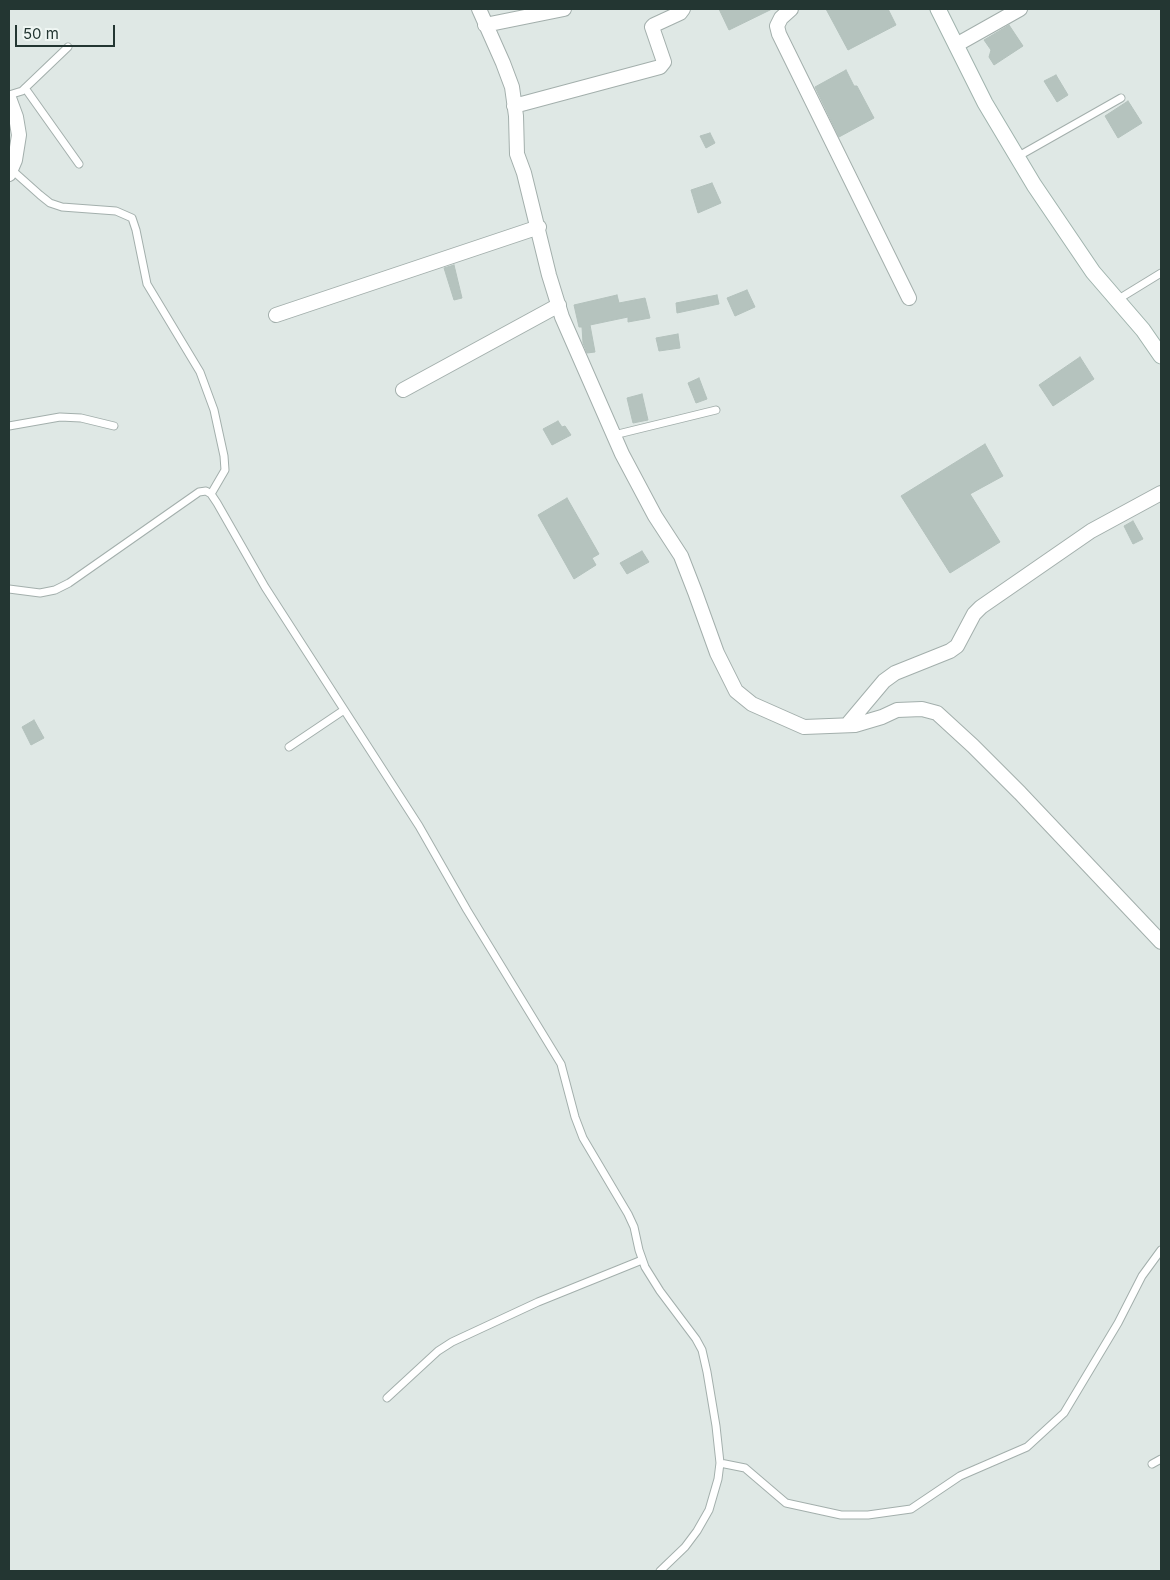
<!DOCTYPE html>
<style>
body{margin:0}
#map{position:relative;width:1170px;height:1580px;overflow:hidden;background:#dfe8e5;font-family:Inter,sans-serif}
canvas{display:block}
.frame{position:absolute;inset:0;border:10px solid #233632;pointer-events:none}
.scale{position:absolute;left:15px;top:25px;width:100px;height:22px;box-sizing:border-box;border:2px solid #233632;border-top:0;padding-left:6px;font-size:15px;line-height:18px;white-space:nowrap;color:#233632;-webkit-text-stroke:4px #eff6f3;paint-order:stroke}
</style>
<div id="map">
<canvas width="1170" height="1580"></canvas>
<div class="frame"></div>
<div class="scale">50 m</div>
</div>
<script>
const ctx = document.querySelector('canvas').getContext('2d');
ctx.lineJoin = 'round';
function paint(path, color) { ctx.fillStyle = color; ctx.fill(path, 'evenodd'); }
const poly = rows => new Path2D(rows.map(r => 'M' + r).join(''));
function strokePath(path, color, width, dash) { ctx.strokeStyle = color; ctx.lineWidth = width; ctx.lineCap = dash ? 'butt' : 'round'; ctx.setLineDash(dash || []); ctx.stroke(path); }
const building = poly([
 [719,9,772,9,729,30,719,9],
 [826,9,888,9,896,25,848,50,826,9],
 [1009,25,1023,46,994,65,989,57,991,50,984,40,1009,25],
 [846,70,854,86,857,86,874,118,839,137,815,87,846,70],
 [1056,75,1068,95,1057,102,1044,81,1056,75],
 [1128,101,1142,123,1118,138,1105,116,1128,101],
 [710,133,715,143,706,148,700,136,710,133],
 [712,183,721,203,698,213,691,190,712,183],
 [454,265,462,298,454,300,444,268,454,265],
 [747,290,755,307,735,316,727,298,747,290],
 [617,295,619,303,645,298,650,318,628,322,628,317,590,325,595,352,587,353,583,343,582,327,579,327,574,305,617,295],
 [717,295,719,304,677,313,676,303,717,295],
 [678,334,680,348,659,351,656,338,678,334],
 [1080,357,1094,379,1053,406,1039,385,1080,357],
 [699,378,707,399,696,403,688,383,699,378],
 [642,394,648,420,633,423,627,398,642,394],
 [558,421,562,427,565,426,571,435,552,445,543,429,558,421],
 [985,444,1003,476,970,494,1000,542,950,573,901,496,985,444],
 [567,498,599,554,592,558,596,565,574,579,538,515,567,498],
 [1133,521,1143,539,1133,544,1124,526,1133,521],
 [642,551,649,562,627,574,620,563,642,551],
 [34,720,44,738,31,745,22,727,34,720]
]);
paint(building, '#b5c3be');
strokePath(building, '#b3c1bc', 1);
const lane = poly([
 [25,88,79,164],
 [9,95,22,91,68,47],
 [1017,157,1121,98],
 [12,170,40,195,50,203,62,207,116,211,132,218,136,230,147,284,200,372,214,410,224,456,225,470,211,494],
 [1117,300,1161,273],
 [9,426,60,417,81,418,114,426],
 [614,435,716,410],
 [9,589,40,593,55,590,69,583,199,492,206,491,211,494,217,503,265,587,419,826,467,910,561,1064,575,1117,583,1138,628,1214,634,1227,639,1250,645,1267,660,1291,696,1339,702,1350,707,1372,716,1426,720,1463,718,1479,709,1510,697,1531,685,1547,660,1571],
 [289,747,344,710],
 [387,1398,438,1351,452,1342,538,1302,642,1260],
 [720,1463,745,1468,786,1503,841,1515,868,1515,911,1509,960,1476,1027,1447,1064,1413,1118,1323,1142,1276,1161,1250],
 [1152,1464,1161,1459]
]);
const street = poly([
 [479,9,503,63,512,87,516,116,517,154,524,173,549,275,562,317,622,454,655,516,681,556,695,592,717,653,736,691,752,704,804,727,855,725,882,717,897,710,922,709,937,713,973,746,1020,793,1161,942],
 [791,9,781,18,777,26,779,34,909,298],
 [485,25,564,9],
 [956,45,1020,9],
 [9,98,16,117,19,135,15,160,9,174],
 [514,106,660,67,664,62,652,27,654,25,680,13,683,9],
 [276,315,539,227],
 [403,390,559,305],
 [847,725,884,681,895,673,950,651,957,646,974,614,981,607,1091,531,1161,493]
]);
const secondary = poly([
 [938,9,985,103,1034,185,1093,272,1143,330,1161,356]
]);
strokePath(lane, '#a3afac', 9);
strokePath(street, '#a3afac', 16);
strokePath(secondary, '#a0b3ad', 17);
strokePath(lane, '#fff', 7);
strokePath(street, '#fff', 14);
strokePath(secondary, '#fff', 15);
</script>
